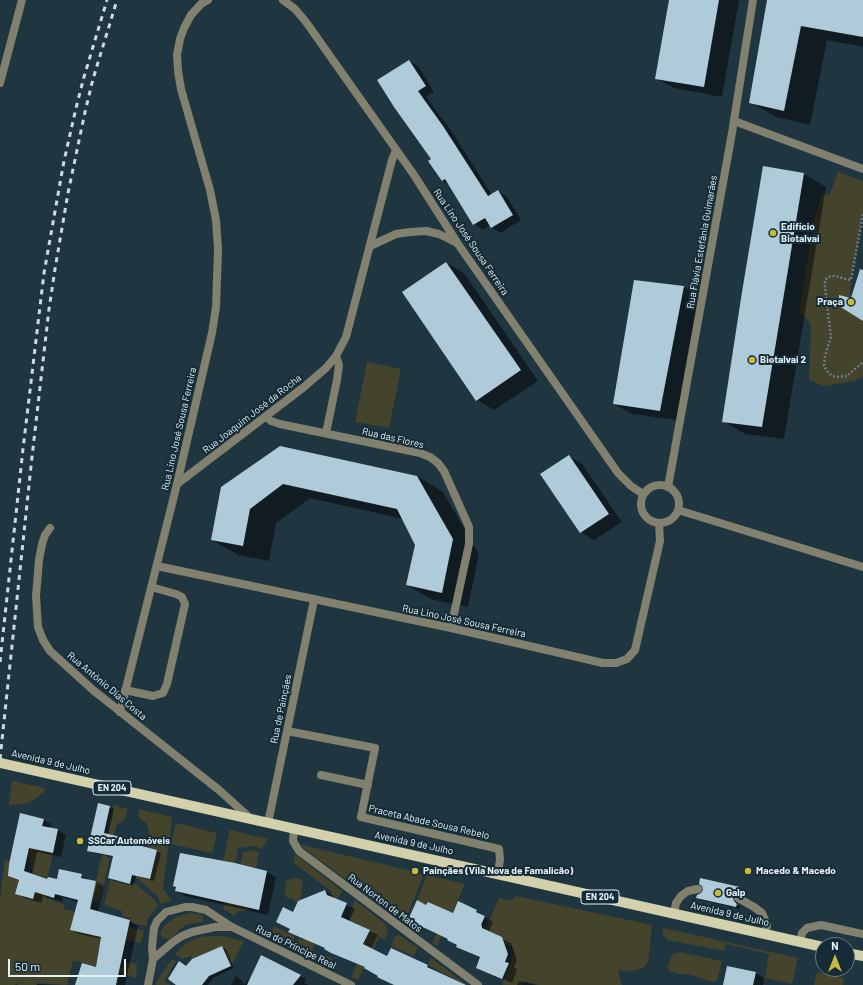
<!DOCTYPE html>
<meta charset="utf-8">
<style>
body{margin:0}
#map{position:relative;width:863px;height:985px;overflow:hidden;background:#1f3641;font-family:Barlow,sans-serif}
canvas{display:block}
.north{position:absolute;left:815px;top:937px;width:40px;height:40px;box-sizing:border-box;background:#152c37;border:1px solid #687b85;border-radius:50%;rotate:0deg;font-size:11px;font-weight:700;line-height:16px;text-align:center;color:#e4f2f9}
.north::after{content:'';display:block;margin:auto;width:14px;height:18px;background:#c5bc3d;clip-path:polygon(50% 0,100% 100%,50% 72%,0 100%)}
.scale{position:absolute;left:8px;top:959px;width:118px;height:18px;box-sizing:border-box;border:2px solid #e4f2f9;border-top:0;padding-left:5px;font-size:12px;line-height:14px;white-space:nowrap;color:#e4f2f9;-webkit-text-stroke:3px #152c37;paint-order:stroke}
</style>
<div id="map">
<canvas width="863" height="985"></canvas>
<div class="north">N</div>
<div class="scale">50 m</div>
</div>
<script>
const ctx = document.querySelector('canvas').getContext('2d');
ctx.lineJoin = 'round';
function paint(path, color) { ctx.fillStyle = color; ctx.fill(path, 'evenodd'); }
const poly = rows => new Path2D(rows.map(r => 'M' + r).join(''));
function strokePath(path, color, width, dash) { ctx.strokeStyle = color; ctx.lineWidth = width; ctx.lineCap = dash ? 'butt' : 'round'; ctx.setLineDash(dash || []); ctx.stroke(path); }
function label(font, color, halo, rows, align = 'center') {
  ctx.font = font + ' Barlow,sans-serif'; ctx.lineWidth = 4; ctx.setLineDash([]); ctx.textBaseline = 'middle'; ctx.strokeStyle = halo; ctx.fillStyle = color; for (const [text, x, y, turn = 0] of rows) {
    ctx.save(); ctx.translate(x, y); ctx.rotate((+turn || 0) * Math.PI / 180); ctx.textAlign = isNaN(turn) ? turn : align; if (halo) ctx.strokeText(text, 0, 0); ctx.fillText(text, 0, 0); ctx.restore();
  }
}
paint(poly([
 [838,172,863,181,863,214,851,280,849,312,863,321,863,376,855,381,824,386,809,380,811,326,806,318,799,313,814,219,823,193,829,196],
 [367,362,401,369,389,428,355,422],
 [12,781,45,788,44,792,29,803,9,805],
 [114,805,128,809,125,817,123,821,117,824,114,833,107,858,110,859,104,884,98,883,98,884,104,886,99,903,91,901],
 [139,809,172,817,163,889,171,900,161,904,157,896,135,877,135,876,150,879,157,850,144,846,146,839,149,834,148,827,146,823,139,818],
 [176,823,217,833,212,853,171,844],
 [230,830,268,839,261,849,254,846,238,848,235,863,223,861],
 [302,845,424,874,407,916,404,913,401,920,302,847],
 [29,848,53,853,47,879,33,874,28,855],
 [254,850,259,852,256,868,240,864,243,852],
 [295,854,342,891,312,950,325,957,327,956,333,959,331,964,334,966,333,968,303,953,306,947,296,942,297,940,300,939,303,940,308,931,329,901,332,892,294,863],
 [5,860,9,861,8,876,19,880,15,894,33,899,36,888,47,896,47,899,65,904,64,909,75,912,70,930,90,934,102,931,97,958,110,961,116,966,125,968,126,962,137,964,136,978,73,960,67,985,37,983,36,985,18,985,18,983,16,983,15,985,0,985,0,900],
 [427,875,465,884,437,946,432,943,448,911,428,902,426,905,417,900],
 [293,878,301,879,303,886,300,900,298,900,296,903,293,899,287,898,285,893,286,881],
 [110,880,132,886,133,881,141,889,154,899,158,906,148,918,146,926,131,923,131,918,122,916,122,911,104,905],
 [516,896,652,925,648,962,643,968,631,971,618,970,622,985,539,985,523,981,523,985,504,985,502,984,514,954,512,947,504,943,502,937,491,932,483,935,499,898,510,901],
 [355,900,385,924,388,930,385,940,379,937,358,980,351,977,361,955,359,954,370,930,349,920,350,912],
 [228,901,232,902,231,904,249,908,248,910,237,912,235,916,223,909,224,903,228,903],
 [190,913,200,914,203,917,203,922,190,924,184,926,169,940,162,937,160,933,164,926,174,918],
 [274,926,294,936,294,943,298,947,298,950,270,935],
 [128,927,144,931,141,943,126,940],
 [663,928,798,958,792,984,765,978,769,954,726,944,724,951,667,940,663,935],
 [399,935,418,948,413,956,391,946,395,936],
 [209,936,222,936,244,941,231,966,222,946,192,959,191,956,182,959,175,954,184,945,196,938],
 [680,952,722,961,717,981,712,982,692,975,679,974,669,971,668,966,672,955],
 [431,958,467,985,457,985,454,979,428,965],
 [172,959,176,961,164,981,170,985,156,985,157,981],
 [817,972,844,978,843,985,814,985]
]), '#44432b');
paint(poly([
 [670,0,739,0,722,97,674,88,656,78],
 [768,0,863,0,863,47,827,40,810,125,776,117,750,102],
 [409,61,418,66,434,92,426,97,452,132,492,195,498,191,507,197,521,220,501,233,492,228,490,225,483,230,474,224,449,185,443,181,433,159],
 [764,167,804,174,826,187,784,439,745,434,723,421],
 [446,263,464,273,538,381,494,410,477,400],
 [635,281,684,287,702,298,677,420,632,414,614,404],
 [569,456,582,464,622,522,594,540,581,532],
 [417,476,443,492,479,554,468,607,433,600,407,585,416,545,403,519,310,498,276,523,269,561,238,555,212,540,222,487],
 [109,807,114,809,108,835,142,843,146,846,146,848,161,853,154,881,136,876,134,885,113,880,109,877,114,857,93,853,88,850],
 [43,819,51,824,50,828,58,830,66,835,61,857,37,852,32,875,48,880,57,881,81,875,89,880,89,881,96,882,104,887,98,912,130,921,138,926,125,985,76,985,96,968,102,939,79,934,71,930,78,902,63,897,62,902,43,896,41,903,24,898,16,893,19,881,9,876],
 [95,883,97,883,89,914,87,913],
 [235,864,267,872,276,877,268,915,185,896,176,891],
 [701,879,740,888,744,890,743,895,739,895,736,900,737,904,740,907,740,909,701,900,697,898,704,891],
 [325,891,333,896,334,899,355,909,349,921,378,935,371,949,388,957,392,949,428,966,436,971,435,972,462,985,396,985,365,967,333,954,326,948,277,922,293,913],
 [459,902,486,916,485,917,493,922,489,931,490,933,511,943,517,960,514,967,517,969,512,983,477,967,481,958,457,946,458,945,449,939,427,906,453,914],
 [222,947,226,949,234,968,213,978,208,985,178,985,186,967],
 [261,957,306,979,304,983,309,985,244,985,247,980,250,981],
 [756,973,764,978,763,985,724,985],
 [236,976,241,980,244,985,231,985],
 [519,981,536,985,517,985],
 [37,984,56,985,37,985]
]), '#0007');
paint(poly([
 [669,0,719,0,704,87,655,79],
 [767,0,863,0,863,37,801,26,784,111,749,103],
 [409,60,426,86,418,91,443,126,488,196,498,190,513,215,491,228,485,218,473,225,445,179,442,181,428,161,431,159,394,107,377,80],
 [763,166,804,173,762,427,722,422,742,292],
 [446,262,521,370,476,401,402,292],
 [860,269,863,270,863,321,839,306,839,295,851,298],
 [634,280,684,286,660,411,613,404],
 [280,446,417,476,453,539,442,593,406,585,415,545,397,509,283,484,250,509,243,546,211,540,221,487],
 [569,455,609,514,580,533,540,474],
 [98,803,110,806,104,833,142,842,142,846,157,850,150,879,132,875,130,884,108,878,113,856,87,851],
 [20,813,44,819,42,826,58,829,53,853,29,848,24,871,47,879,48,877,57,879,59,869,82,874,81,878,96,881,90,909,130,920,116,985,75,985,82,963,96,967,101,937,70,930,78,900,55,894,54,898,35,892,33,899,15,894,19,880,8,876,9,864],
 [180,853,235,863,267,871,259,910,175,891,176,887,173,886],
 [700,878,740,887,739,893,735,894,733,898,734,901,737,904,736,907,696,898,697,895,701,893,703,890,702,886,699,884],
 [325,890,327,895,347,903,341,917,370,930,363,944,387,956,391,948,428,965,427,967,466,985,394,985,377,977,378,976,364,968,365,967,331,953,324,949,325,948,288,932,290,929,276,922,283,907,293,912,298,901],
 [417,900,426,905,428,902,453,913,458,901,477,910,476,912,485,916,481,925,482,926,482,928,502,937,508,954,505,962,509,963,502,979,476,968,480,957,456,947,457,945,447,940,448,939,408,920],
 [222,946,231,966,209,976,202,985,176,985,168,979,179,961,186,966,192,959],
 [261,955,301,975,293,985,247,985],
 [727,966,756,972,753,985,723,985]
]), '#afcad9');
strokePath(poly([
 [863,214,851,280,834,276,828,277,825,280,825,288,831,337,825,356,824,365,826,370,832,376,839,377,847,376,863,362]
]), '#697d86', 2.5, [2, 2]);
strokePath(poly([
 [738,898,754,907,762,913,767,925,765,934],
 [674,914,676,903,681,896,688,891,698,889],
 [800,942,802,933,807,928,821,925,863,934]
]), '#82816f', 8);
strokePath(poly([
 [283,0,295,9,306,22,414,175,458,244,618,473,631,486,643,494],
 [0,83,22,0],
 [734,121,863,169],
 [370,246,396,234,410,232,426,231,439,234,457,243],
 [266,417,271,421,280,424,420,453,430,457,438,463,444,471,469,527,469,544,451,628],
 [326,433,337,380,339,365,336,356,346,337,392,160,396,150],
 [177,484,304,387,326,368,336,356],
 [50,528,45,535,42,544,39,560,36,596,38,627,43,640,50,651,93,690,219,790,250,818],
 [157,566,451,628,603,663,616,663,627,659,635,650,660,541,659,523],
 [125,690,153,696,163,693,167,684,185,604,182,597,176,594,151,587],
 [120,712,177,484,212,333,216,307,218,250,216,220,210,190,181,89,178,71,177,55,180,39,184,28,191,15,201,4,208,0],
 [287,731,375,748,361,817,499,849,500,859,498,874],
 [321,775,368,785],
 [268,823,314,600],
 [294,829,293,841,299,851,478,985],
 [153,959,173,942,182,936,192,932,215,927,232,927],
 [148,985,153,959,152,947,154,928,157,921,166,912,185,907,192,907,206,910,232,927,351,985]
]), '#82816f', 8);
strokePath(poly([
 '641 504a19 19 0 1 1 38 0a19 19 0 1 1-38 0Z',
 [668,487,732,133,753,0],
 [678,510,863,567]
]), '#82816f', 8);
strokePath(poly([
 [0,763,823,947],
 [847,953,863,956]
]), '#d2d1ab', 10);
strokePath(poly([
 [0,662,23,449,44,273,64,161,76,108,84,77,107,0],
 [0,759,32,457,49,309,55,269,68,193,85,112,93,79,117,0]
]), '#ccdbe3', 3, [5, 5]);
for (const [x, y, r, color] of [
 [773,233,4,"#c5bc3d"],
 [851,302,4,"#c5bc3d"],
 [752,360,4,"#c5bc3d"],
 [80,841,4,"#c5bc3d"],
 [415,871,4,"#c5bc3d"],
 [748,871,4,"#c5bc3d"],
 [718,893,4,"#c5bc3d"]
]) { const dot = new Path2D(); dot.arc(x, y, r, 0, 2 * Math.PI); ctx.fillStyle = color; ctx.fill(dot); strokePath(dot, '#152c37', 1.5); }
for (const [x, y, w] of [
 [112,788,38],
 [600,897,38]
]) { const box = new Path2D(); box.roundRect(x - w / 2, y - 7, w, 14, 3); ctx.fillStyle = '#152c37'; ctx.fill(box); strokePath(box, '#e4f2f9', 1); }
label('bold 9px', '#e4f2f9', null, [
 ["EN 204",112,788],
 ["EN 204",600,897]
]);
label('bold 10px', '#e4f2f9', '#152c37', [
 ["Edifício",781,227],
 ["Biotalvai",781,239],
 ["Praça",843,302,"right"],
 ["Biotalvai 2",760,360],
 ["SSCar Automóveis",88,841],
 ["Painçães (Vila Nova de Famalicão)",423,871],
 ["Macedo & Macedo",756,871],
 ["Galp",726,893]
], 'left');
label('10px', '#e4f2f9', '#152c37', [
 ["Rua Lino José Sousa Ferreira",471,242,56],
 ["Rua Flávia Estefânia Guimarães",702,242,-80],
 ["Rua Joaquim José da Rocha",252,414,-38],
 ["Rua Lino José Sousa Ferreira",179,429,-77],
 ["Rua das Flores",393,438,13],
 ["Rua Lino José Sousa Ferreira",464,621,12],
 ["Rua António Dias Costa",107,686,40],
 ["Rua de Painçães",281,709,-78],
 ["Avenida 9 de Julho",51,762,13],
 ["Praceta Abade Sousa Rebelo",429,822,13],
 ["Avenida 9 de Julho",414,843,12],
 ["Rua Norton de Matos",385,903,37],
 ["Avenida 9 de Julho",730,914,13],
 ["Rua do Príncipe Real",296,947,26]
]);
</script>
